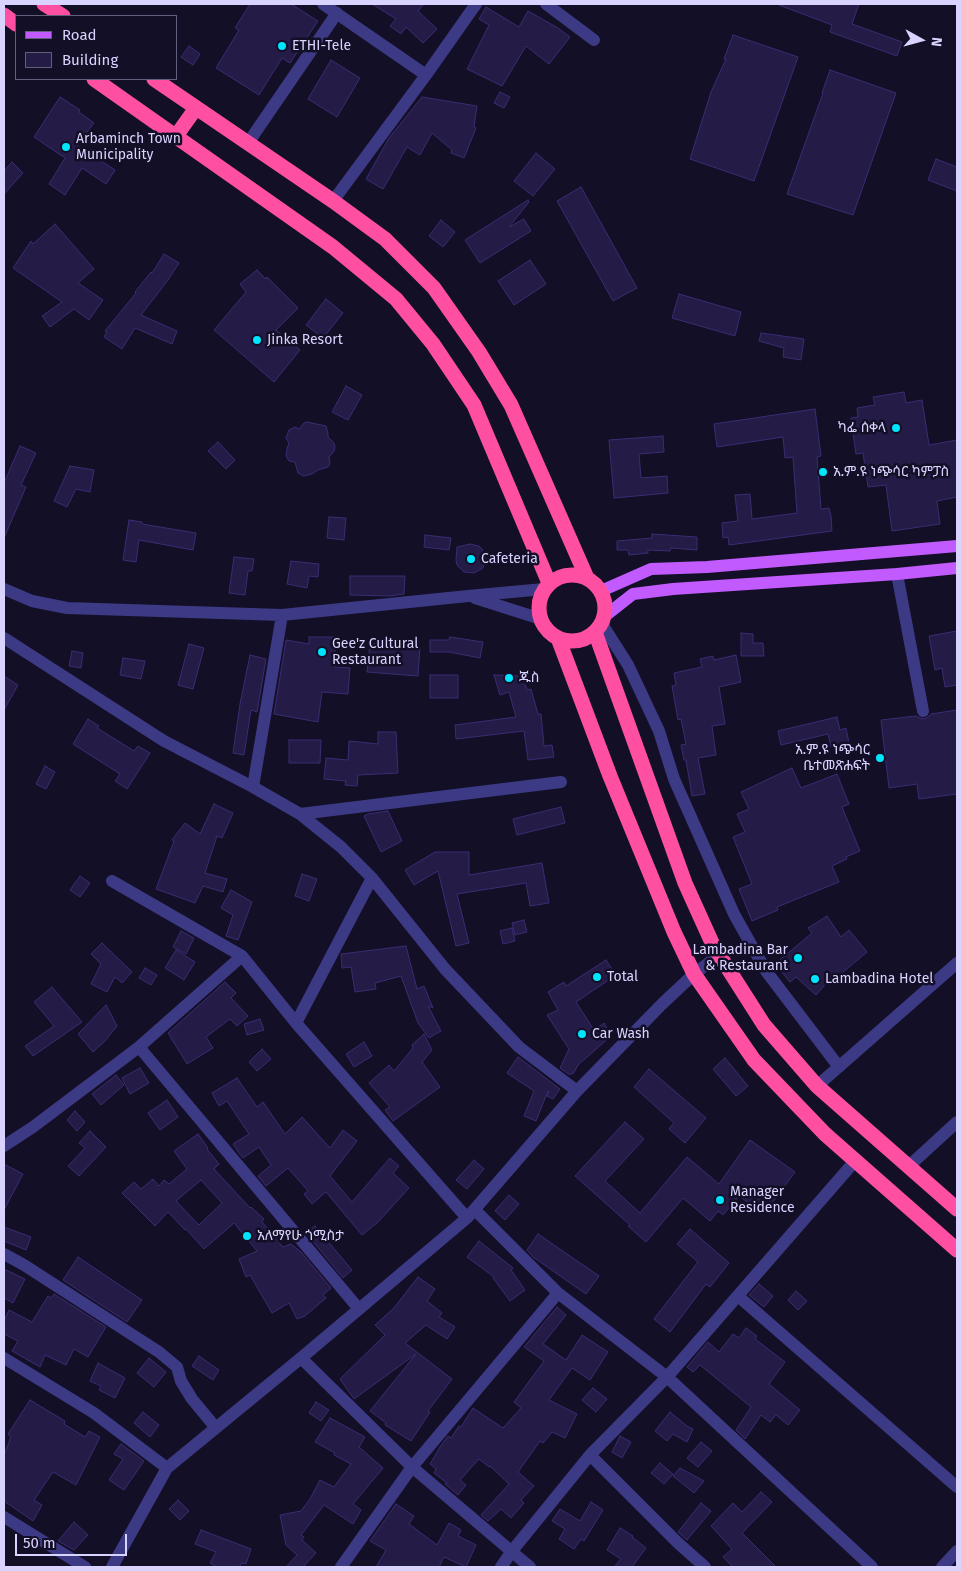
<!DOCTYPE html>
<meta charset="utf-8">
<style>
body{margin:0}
#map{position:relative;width:961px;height:1571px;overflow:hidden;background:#130f26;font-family:"Fira Sans",sans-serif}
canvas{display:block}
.frame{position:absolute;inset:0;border:5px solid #d9d4ff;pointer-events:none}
.legend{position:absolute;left:15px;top:15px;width:162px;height:65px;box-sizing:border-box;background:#130f26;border:1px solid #625e7d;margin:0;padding:6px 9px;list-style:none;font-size:15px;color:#d9d4ff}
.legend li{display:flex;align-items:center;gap:10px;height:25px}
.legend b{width:25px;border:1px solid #625e7d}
.north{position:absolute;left:896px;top:15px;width:50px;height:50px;-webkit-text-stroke:4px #130f26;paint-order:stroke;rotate:97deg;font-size:14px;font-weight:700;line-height:20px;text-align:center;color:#d9d4ff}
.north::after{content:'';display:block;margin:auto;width:18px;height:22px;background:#d9d4ff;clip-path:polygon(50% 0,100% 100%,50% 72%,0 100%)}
.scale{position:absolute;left:15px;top:1534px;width:112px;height:22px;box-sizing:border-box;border:2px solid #d9d4ff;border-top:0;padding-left:6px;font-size:15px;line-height:18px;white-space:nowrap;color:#d9d4ff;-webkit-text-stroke:4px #130f26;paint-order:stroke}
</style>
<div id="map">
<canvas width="961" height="1571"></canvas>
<div class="frame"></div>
<ul class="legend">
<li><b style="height:6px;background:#c25bff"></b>Road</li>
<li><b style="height:14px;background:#241b47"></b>Building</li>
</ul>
<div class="north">N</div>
<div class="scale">50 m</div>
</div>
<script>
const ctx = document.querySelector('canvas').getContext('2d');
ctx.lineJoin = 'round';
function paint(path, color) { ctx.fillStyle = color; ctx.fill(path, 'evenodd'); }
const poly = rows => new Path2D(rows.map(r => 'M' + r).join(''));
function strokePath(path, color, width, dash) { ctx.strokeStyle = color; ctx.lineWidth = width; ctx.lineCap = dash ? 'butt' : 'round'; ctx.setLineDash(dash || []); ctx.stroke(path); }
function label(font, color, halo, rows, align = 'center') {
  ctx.font = font + ' "Fira Sans","Noto Sans Ethiopic",sans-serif'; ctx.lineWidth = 5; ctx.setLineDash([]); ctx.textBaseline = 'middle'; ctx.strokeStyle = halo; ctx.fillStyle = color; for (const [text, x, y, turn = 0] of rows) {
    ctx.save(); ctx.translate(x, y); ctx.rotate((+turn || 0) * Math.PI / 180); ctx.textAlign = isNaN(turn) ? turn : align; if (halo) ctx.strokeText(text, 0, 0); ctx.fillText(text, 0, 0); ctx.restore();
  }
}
const building = poly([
 [250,4,291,4,318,21,290,63,282,58,259,95,216,68,239,30,235,28,250,4],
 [372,4,424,4,418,11,437,29,423,43,406,27,401,34,390,26,396,19,372,4],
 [779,4,859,4,852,24,902,42,897,56,830,32,832,25,779,5,779,4],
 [486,7,519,27,528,11,558,28,570,37,549,64,526,46,502,86,467,69,489,25,479,19,486,7],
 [733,35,798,57,754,181,690,159,711,92,726,59,724,59,733,35],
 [189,46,200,54,193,65,181,57,189,46],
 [331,60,360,78,337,117,308,99,331,60],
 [830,70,896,93,853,215,787,194,823,93,822,93,830,70],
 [500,92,510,97,504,108,494,103,500,92],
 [60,97,80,110,79,112,94,123,77,145,115,170,106,184,82,168,65,195,49,184,65,158,34,137,60,97],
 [422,97,477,106,474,127,476,128,464,158,451,153,452,150,432,133,420,155,407,147,383,189,366,179,389,138,422,97],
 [536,153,555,169,533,196,514,181,536,153],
 [936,159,957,167,957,191,928,180,936,159],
 [12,162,23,173,4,194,4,171,12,162],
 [581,187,637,288,613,301,557,201,581,187],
 [528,200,529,202,509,227,524,219,531,231,480,263,465,240,528,200],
 [441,220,455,232,443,247,429,236,441,220],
 [55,224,94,269,78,283,103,300,89,320,74,309,50,327,42,316,62,302,13,268,31,241,33,244,55,224],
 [164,254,179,263,168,280,141,315,177,331,172,344,135,328,122,349,104,337,107,332,105,331,136,293,135,292,151,272,152,273,164,254],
 [530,260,546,284,514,305,498,281,530,260],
 [257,270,266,279,267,277,298,308,276,330,300,350,274,382,214,330,246,292,240,284,257,270],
 [679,294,741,312,735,336,672,318,679,294],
 [326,299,343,313,323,338,306,325,326,299],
 [761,333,804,339,801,360,783,357,784,348,759,341,761,333],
 [346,386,362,395,348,420,332,412,346,386],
 [904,392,906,403,922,400,929,445,957,440,957,497,937,501,940,524,892,531,886,485,868,487,863,453,856,454,851,418,858,417,857,408,875,405,873,397,904,392],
 [815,409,821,456,817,457,821,509,829,508,831,516,832,531,729,545,728,537,723,538,722,523,738,521,735,495,750,494,752,519,797,513,793,457,785,458,783,437,717,447,714,424,815,409],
 [307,422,326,426,328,433,328,437,334,443,335,447,334,451,329,457,330,464,328,467,318,470,312,474,304,476,298,473,295,462,289,461,286,456,287,449,289,443,286,438,289,430,295,427,299,429,304,423,307,422],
 [663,436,664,452,639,454,641,478,667,476,668,493,614,498,609,440,663,436],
 [218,442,235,460,226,469,208,451,218,442],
 [20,446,36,453,21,485,26,487,4,538,4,483,20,446],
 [70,466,94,470,90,492,76,489,67,507,54,501,70,466],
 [329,517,346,518,344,540,327,538,329,517],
 [129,520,142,522,142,524,196,533,193,550,139,540,136,562,123,560,129,520],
 [652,534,697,537,697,550,671,548,670,551,648,550,648,553,629,555,628,550,617,550,617,541,652,538,652,534],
 [425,535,451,538,449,550,424,547,425,535],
 [470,544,479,546,482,549,486,558,483,568,474,573,464,572,457,565,456,560,457,547,470,544],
 [234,557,254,559,252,571,248,571,245,595,229,593,234,557],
 [291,561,319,564,318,577,309,576,307,588,287,584,291,561],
 [350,576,405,576,404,594,390,596,350,595,350,576],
 [957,631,957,685,945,687,942,668,935,670,929,636,957,631],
 [741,633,753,634,753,643,763,643,764,656,741,656,741,633],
 [309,637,335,637,335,667,350,668,348,694,322,692,318,722,274,714,286,640,309,644,309,637],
 [450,637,483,642,480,658,449,652,430,652,430,640,449,640,450,637],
 [370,643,420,647,418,676,367,672,370,643],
 [189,644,204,648,193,689,178,685,189,644],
 [72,651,83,653,81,668,69,666,72,651],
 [250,655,266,659,257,712,251,710,244,755,233,753,240,704,250,655],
 [736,655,741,682,719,687,725,724,712,726,716,755,698,758,705,794,692,796,686,760,684,760,681,745,686,744,681,719,678,720,672,686,676,685,674,673,702,667,700,659,713,656,714,660,736,655],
 [123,658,145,661,141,679,120,675,123,658],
 [430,675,458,675,458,698,430,698,430,675],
 [494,675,523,676,527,690,531,689,538,714,541,714,544,746,552,745,554,757,528,760,524,731,456,739,455,725,516,717,509,692,500,695,494,675],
 [4,676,18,685,4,710,4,676],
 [957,710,957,794,919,799,917,784,889,788,881,720,916,716,920,718,924,719,928,717,931,714,957,710],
 [837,717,840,730,846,728,849,743,831,747,828,734,781,745,778,731,837,717],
 [88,719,99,726,97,728,134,751,138,746,150,753,127,789,115,781,120,774,73,744,88,719],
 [378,732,396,732,398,773,358,775,357,786,345,785,346,781,324,779,326,758,348,760,349,741,378,744,378,732],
 [289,740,321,740,320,763,289,763,289,740],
 [45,766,55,772,46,789,36,784,45,766],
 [792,768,801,788,837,774,849,804,842,807,860,851,846,857,847,859,832,866,839,882,777,907,778,910,752,921,739,889,752,884,733,837,745,832,737,814,749,809,741,792,792,768],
 [214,804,233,813,222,838,217,836,205,873,227,879,223,892,203,886,195,903,156,889,174,841,172,840,185,823,200,834,214,804],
 [561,807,565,823,517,835,513,819,561,807],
 [388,811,402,841,381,852,364,816,368,814,388,811],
 [435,852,469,852,469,875,542,863,549,903,530,906,526,883,457,894,469,943,456,946,438,871,414,885,405,870,435,852],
 [302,874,317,879,309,901,295,896,302,874],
 [80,876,90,883,80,897,70,890,80,876],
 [231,890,252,902,238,940,226,936,233,915,221,908,231,890],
 [827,916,841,937,849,930,867,952,837,977,834,974,816,995,796,977,790,982,775,964,812,933,808,928,827,916],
 [524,920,527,932,515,935,512,923,524,920],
 [512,928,515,941,503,944,500,931,512,928],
 [181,931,194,938,186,954,173,947,181,931],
 [102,943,132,972,122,983,115,977,107,992,91,984,101,964,91,954,102,943],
 [406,946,417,989,424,986,433,1008,428,1006,441,1031,429,1038,418,1023,401,976,375,983,376,989,355,992,351,967,342,968,341,954,406,946],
 [176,950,195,962,184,980,165,968,176,950],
 [606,960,616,975,576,1002,594,1030,604,1023,611,1036,578,1065,573,1074,571,1073,570,1075,560,1068,569,1049,547,1015,558,1010,548,992,564,982,566,986,606,960],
 [145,968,157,975,151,985,139,978,145,968],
 [225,982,236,993,231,998,248,1016,237,1026,230,1019,206,1037,213,1048,187,1064,168,1033,225,982],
 [52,987,82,1022,33,1056,25,1046,54,1026,34,1002,52,987],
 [106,1005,117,1026,105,1041,93,1052,78,1034,106,1005],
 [260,1019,264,1030,247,1035,244,1024,260,1019],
 [424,1034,432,1050,422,1062,440,1087,393,1121,385,1110,390,1107,369,1083,389,1065,394,1071,413,1048,412,1045,424,1034],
 [364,1042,372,1056,354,1067,346,1054,364,1042],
 [262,1049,271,1059,257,1071,249,1062,262,1049],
 [518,1057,560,1089,553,1099,547,1096,549,1092,548,1091,536,1121,524,1116,534,1091,507,1073,518,1057],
 [725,1058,748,1086,736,1096,713,1069,725,1058],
 [140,1068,149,1083,130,1094,122,1078,140,1068],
 [649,1069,706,1118,685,1143,669,1129,674,1123,634,1087,649,1069],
 [116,1075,124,1085,101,1105,92,1094,116,1075],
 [237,1078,257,1107,263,1102,285,1134,302,1117,330,1148,343,1130,357,1141,330,1176,352,1202,390,1158,399,1166,393,1173,409,1188,378,1222,362,1235,326,1192,312,1204,304,1194,308,1191,288,1168,266,1186,258,1176,271,1165,259,1147,243,1158,239,1153,233,1144,249,1134,227,1101,219,1106,212,1093,237,1078],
 [167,1100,178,1117,160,1130,148,1113,167,1100],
 [75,1111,85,1122,77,1131,67,1120,75,1111],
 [625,1122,644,1139,605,1181,640,1213,687,1157,719,1184,750,1140,795,1172,764,1214,739,1196,723,1215,718,1211,710,1221,683,1198,646,1242,628,1226,630,1225,575,1176,625,1122],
 [90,1131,106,1147,79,1176,68,1166,85,1148,79,1143,90,1131],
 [198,1134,208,1148,207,1149,219,1164,214,1169,250,1208,251,1207,264,1219,262,1222,283,1247,291,1244,301,1252,331,1288,323,1295,326,1298,305,1316,297,1319,289,1303,272,1313,250,1275,246,1277,239,1259,257,1251,234,1223,204,1249,186,1229,185,1230,168,1212,155,1226,122,1193,134,1182,141,1189,153,1179,159,1186,164,1180,169,1184,187,1169,174,1151,198,1134],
 [201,1180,222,1203,199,1225,176,1201,201,1180],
 [474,1160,484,1169,467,1189,456,1180,474,1160],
 [4,1164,23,1174,4,1210,4,1164],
 [509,1195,519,1204,505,1220,495,1211,509,1195],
 [315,1226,352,1270,343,1278,306,1233,315,1226],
 [4,1227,31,1237,26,1250,4,1241,4,1227],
 [690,1229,729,1263,710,1287,706,1284,670,1332,654,1319,698,1262,677,1244,690,1229],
 [538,1234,599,1276,586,1294,533,1257,527,1250,538,1234],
 [479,1241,513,1268,511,1270,525,1290,510,1301,493,1278,494,1277,467,1257,479,1241],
 [78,1257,142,1300,127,1322,63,1280,78,1257],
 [4,1269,25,1279,13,1303,4,1298,4,1269],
 [418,1277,435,1289,427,1301,442,1313,439,1317,455,1327,447,1339,426,1325,405,1343,452,1379,428,1411,430,1412,411,1441,385,1425,386,1423,370,1411,416,1354,354,1399,340,1379,385,1335,375,1325,394,1308,418,1277],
 [759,1284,773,1296,764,1307,749,1295,759,1284],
 [796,1291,807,1301,798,1310,788,1300,796,1291],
 [54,1294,106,1327,88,1357,74,1349,66,1365,45,1355,40,1367,12,1351,18,1341,4,1334,4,1321,9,1310,32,1322,48,1296,51,1298,54,1294],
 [557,1307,566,1315,543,1344,566,1360,582,1335,608,1352,590,1380,572,1368,549,1400,577,1414,565,1438,552,1432,543,1443,540,1441,518,1472,534,1486,521,1500,524,1503,511,1518,501,1509,488,1521,481,1515,509,1484,490,1466,489,1467,479,1459,460,1480,466,1485,458,1495,445,1484,447,1483,434,1473,436,1469,430,1464,440,1447,448,1436,451,1438,459,1426,461,1427,473,1408,503,1428,521,1408,514,1402,544,1361,524,1347,557,1307],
 [746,1328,757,1336,755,1339,785,1362,769,1384,800,1410,788,1425,776,1415,770,1422,761,1415,745,1439,736,1430,751,1407,700,1365,693,1372,687,1367,708,1342,719,1352,733,1334,739,1338,746,1328],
 [199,1356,219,1370,213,1380,192,1366,199,1356],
 [149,1358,166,1372,154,1387,137,1373,149,1358],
 [98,1363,125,1378,115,1398,99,1390,101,1386,90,1381,98,1363],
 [593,1388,607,1399,596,1412,582,1400,593,1388],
 [30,1400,65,1421,64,1424,85,1437,89,1431,100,1437,76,1485,53,1472,34,1500,42,1505,33,1521,4,1501,4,1455,11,1437,8,1434,30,1400],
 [316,1402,329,1410,321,1421,309,1413,316,1402],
 [143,1412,159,1425,150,1437,134,1423,143,1412],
 [670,1412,687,1426,693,1429,687,1442,673,1434,667,1441,655,1431,670,1412],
 [330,1418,365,1437,359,1447,383,1468,353,1504,361,1510,353,1524,324,1505,301,1535,304,1537,302,1540,316,1553,303,1567,286,1567,297,1555,286,1545,280,1515,301,1511,310,1499,320,1480,334,1487,351,1464,334,1455,335,1453,315,1442,330,1418],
 [620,1436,631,1442,622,1458,612,1452,620,1436],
 [701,1442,712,1451,698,1467,687,1458,701,1442],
 [121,1444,144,1461,124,1490,109,1480,123,1459,114,1454,121,1444],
 [660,1463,673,1474,664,1484,651,1473,660,1463],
 [680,1468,704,1481,694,1493,673,1476,680,1468],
 [761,1492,772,1502,742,1533,776,1567,733,1567,723,1557,732,1549,711,1526,733,1503,742,1512,761,1492],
 [178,1500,189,1511,180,1520,169,1509,178,1500],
 [591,1502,603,1510,584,1541,581,1539,574,1549,559,1539,565,1529,552,1521,560,1509,580,1521,591,1502],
 [701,1503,711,1511,687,1540,678,1532,701,1503],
 [396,1504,414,1516,409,1524,437,1545,449,1523,461,1530,458,1536,476,1545,466,1567,444,1557,439,1567,376,1567,386,1550,370,1541,396,1504],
 [74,1522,88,1535,74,1550,58,1541,74,1522],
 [620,1528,633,1536,632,1537,646,1548,632,1567,614,1567,621,1559,607,1550,620,1528],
 [201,1530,251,1549,246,1564,242,1563,239,1567,217,1567,210,1563,216,1552,195,1544,201,1530]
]);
paint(building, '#241b47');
strokePath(building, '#3b2d73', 1);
strokePath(poly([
 [323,4,426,75],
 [546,4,594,40],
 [248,143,337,13],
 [333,201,426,75,476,4],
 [897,574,923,711],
 [4,589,32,601,67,608,282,615,468,596,544,589],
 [475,598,541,619],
 [602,624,628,665,659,731,674,779,734,914,766,971,839,1067],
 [4,638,164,741,253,787,300,814,341,847,372,878,445,969,519,1047,577,1091],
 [253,787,282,615],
 [300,814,561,782],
 [112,881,242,956,296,1023,467,1218],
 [296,1023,372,878],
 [139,1047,359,1309],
 [817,1086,957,963],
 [4,1146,33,1127,139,1047,242,956],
 [909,1166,957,1122],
 [475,1210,558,1293,667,1377,872,1567],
 [4,1254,24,1265,159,1352,177,1367,181,1381,192,1399,216,1428],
 [738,1296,957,1487],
 [4,1358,94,1413,167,1468],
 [301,1358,412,1467,530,1567],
 [590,1455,678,1543,705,1567],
 [4,1517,85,1567],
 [112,1567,167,1468,301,1358,467,1218,577,1091,662,1004,694,974,719,955],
 [341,1567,412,1467,558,1293],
 [501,1567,512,1551,590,1455,667,1377,855,1161],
 [942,1567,957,1551]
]), '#3d3a85', 12);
strokePath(poly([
 [601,591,651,569,707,567,957,546],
 [605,616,633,594,673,589,897,574,957,568]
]), '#c25bff', 12);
strokePath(poly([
 [44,4,63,16],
 [4,15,16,24],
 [94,79,333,247,396,299,433,344,474,405,549,583],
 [154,79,333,201,385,239,434,288,479,352,511,405,587,578],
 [176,136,196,108],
 '539 608a33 33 0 1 1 66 0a33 33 0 1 1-66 0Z',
 [595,632,685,883,713,945,764,1025,817,1086,957,1209],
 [558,638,610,776,674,932,694,974,754,1060,825,1134,957,1250]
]), '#ff4fa3', 15);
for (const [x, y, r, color] of [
 [282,46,5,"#00e5ff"],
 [66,147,5,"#00e5ff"],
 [257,340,5,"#00e5ff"],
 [896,428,5,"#00e5ff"],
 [823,472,5,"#00e5ff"],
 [471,559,5,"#00e5ff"],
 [322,652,5,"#00e5ff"],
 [509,678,5,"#00e5ff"],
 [880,758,5,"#00e5ff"],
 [798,958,5,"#00e5ff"],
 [597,977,5,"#00e5ff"],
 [815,979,5,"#00e5ff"],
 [582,1034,5,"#00e5ff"],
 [720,1200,5,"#00e5ff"],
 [247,1236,5,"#00e5ff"]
]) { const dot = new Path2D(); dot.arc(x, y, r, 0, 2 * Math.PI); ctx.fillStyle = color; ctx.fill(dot); strokePath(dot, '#130f26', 2); }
label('14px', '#d9d4ff', '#130f26', [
 ["ETHI-Tele",292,46],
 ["Arbaminch Town",76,139],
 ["Municipality",76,155],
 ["Jinka Resort",267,340],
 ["ካፌ ሰቀላ",886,428,"right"],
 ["አ.ም.ዩ ነጭሳር ካምፓስ",833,472],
 ["Cafeteria",481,559],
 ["Gee'z Cultural",332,644],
 ["Restaurant",332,660],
 ["ጁስ",519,678],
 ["አ.ም.ዩ ነጭሳር",870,750,"right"],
 ["ቤተመጽሐፍት",870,766,"right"],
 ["Lambadina Bar",788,950,"right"],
 ["& Restaurant",788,966,"right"],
 ["Total",607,977],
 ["Lambadina Hotel",825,979],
 ["Car Wash",592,1034],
 ["Manager",730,1192],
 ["Residence",730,1208],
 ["አለማየሁ ጎሚስታ",257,1236]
], 'left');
</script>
